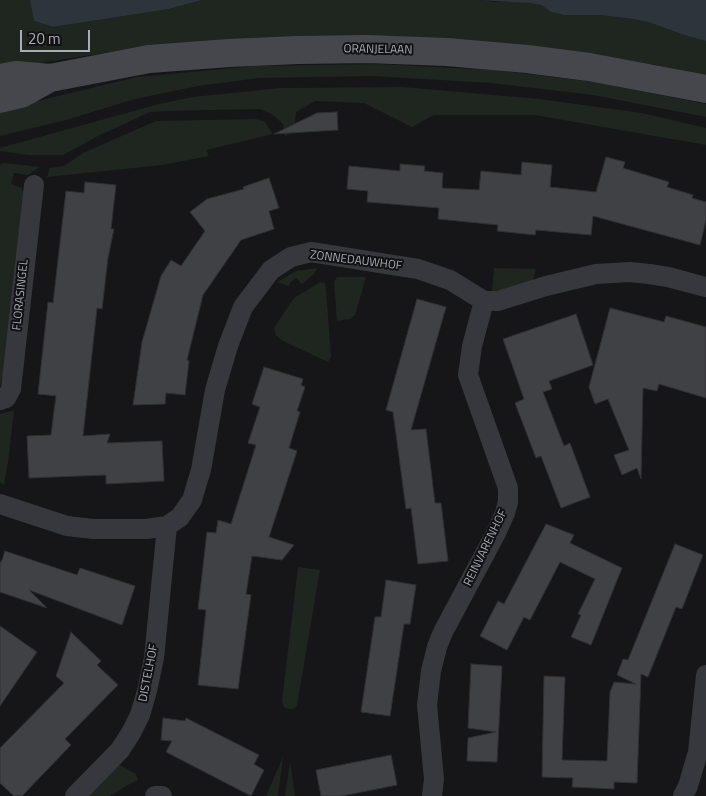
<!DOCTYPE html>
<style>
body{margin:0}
#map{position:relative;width:706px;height:796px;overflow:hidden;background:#161618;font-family:"Titillium Web",sans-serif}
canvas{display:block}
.scale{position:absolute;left:20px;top:30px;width:70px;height:22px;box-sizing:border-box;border:2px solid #a8adb8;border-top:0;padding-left:6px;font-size:15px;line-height:18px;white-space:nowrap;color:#a8adb8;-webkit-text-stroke:4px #111113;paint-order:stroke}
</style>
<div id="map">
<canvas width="706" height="796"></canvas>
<div class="scale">20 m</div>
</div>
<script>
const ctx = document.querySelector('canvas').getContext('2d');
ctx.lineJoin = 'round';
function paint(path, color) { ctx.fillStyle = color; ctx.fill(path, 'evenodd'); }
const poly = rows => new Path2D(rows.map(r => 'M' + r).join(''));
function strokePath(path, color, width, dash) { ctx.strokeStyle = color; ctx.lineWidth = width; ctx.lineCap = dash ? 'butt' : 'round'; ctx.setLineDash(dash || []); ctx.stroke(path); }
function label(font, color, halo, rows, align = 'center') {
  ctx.font = font + ' "Titillium Web",sans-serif'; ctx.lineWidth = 4; ctx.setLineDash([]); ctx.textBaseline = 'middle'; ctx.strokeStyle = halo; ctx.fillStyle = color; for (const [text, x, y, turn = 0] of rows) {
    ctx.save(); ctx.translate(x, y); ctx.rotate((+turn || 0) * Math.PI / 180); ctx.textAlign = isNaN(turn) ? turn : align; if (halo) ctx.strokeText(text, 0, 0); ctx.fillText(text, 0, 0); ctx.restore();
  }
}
paint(poly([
 [0,0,30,0,34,21,53,27,169,9,202,0,476,0,496,2,520,2,541,5,551,12,560,14,600,15,633,19,648,22,687,36,706,41,706,76,656,65,579,53,144,47,0,69],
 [378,64,494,70,594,82,706,104,706,117,593,95,491,83,373,76,259,78,198,86,135,99,66,120,0,136,0,110,137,77,255,66],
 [403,87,539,99,642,113,706,128,706,145,535,115,434,115,412,127,364,103,315,101,296,112,294,132,285,136,283,124,273,115,260,109,165,111,150,112,98,136,63,155,28,155,0,151,0,148,159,104,193,97,280,88],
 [256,119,264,121,273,134,206,150,209,156,162,165,47,177,50,168,64,166,83,153,156,121],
 [4,163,40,167,28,175,14,173,11,184,22,188,24,198,4,370,0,387,0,164],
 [317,268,314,274,302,284,296,278,290,283,289,286,277,282,296,271],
 [494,268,536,269,533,280,503,290,492,291],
 [337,277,366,277,355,315,350,319,337,321,334,282],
 [320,282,325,283,326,289,331,357,328,362,281,340,276,335,274,328,294,298],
 [14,410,8,462,4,485,0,482,0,414],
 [298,567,320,570,297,705,295,708,289,709,284,707,282,701],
 [283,757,278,796,266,796],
 [290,761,295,796,285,796],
 [116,763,136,774,138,780,126,786,110,796,85,796]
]), '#1e261f');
paint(poly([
 [30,0,202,0,169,9,53,27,34,21],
 [476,0,706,0,706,41,687,36,648,22,633,19,600,15,564,15,551,12,541,5,529,3]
]), '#2c353c');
const building = poly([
 [337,112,338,130,274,134,317,113,337,112],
 [606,157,625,162,623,168,669,182,667,187,693,195,692,198,706,202,706,220,700,245,593,216,591,235,536,230,535,235,497,231,498,225,438,219,439,208,367,202,368,191,347,189,349,166,400,171,400,164,425,166,424,171,443,173,442,188,479,190,481,171,521,175,522,162,552,165,550,187,596,192,606,157],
 [269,178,279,208,269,211,274,229,241,240,203,295,187,360,189,361,185,395,166,393,165,404,133,405,142,342,161,276,171,260,181,266,205,231,190,212,207,199,244,189,243,187,269,178],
 [85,182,116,185,111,229,114,229,108,258,102,309,97,308,83,436,110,434,107,443,162,441,164,481,106,484,106,475,29,478,27,436,51,435,56,396,38,394,48,302,53,303,66,191,84,193,85,182],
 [417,299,446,307,411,430,426,429,435,503,441,503,448,561,418,564,411,508,406,509,393,412,386,410,417,299],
 [610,308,664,322,666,316,706,327,706,398,659,384,657,391,643,388,641,479,637,468,622,475,614,455,629,450,608,399,595,404,589,387,610,308],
 [576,314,593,365,549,381,552,389,543,392,564,446,570,443,590,497,561,508,541,456,536,458,515,403,524,399,503,339,576,314],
 [264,367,303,379,301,385,305,387,297,411,300,412,289,448,297,451,269,537,294,545,282,560,252,556,246,594,251,595,238,689,198,685,206,610,198,609,207,532,216,533,218,520,231,524,256,445,248,443,260,407,252,404,264,367],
 [546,524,574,535,570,543,622,568,591,645,571,637,581,615,578,614,595,579,560,562,530,620,524,617,507,650,480,636,498,601,504,604,546,524],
 [675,544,703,555,682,609,676,607,648,677,641,674,637,783,614,782,614,789,572,787,573,778,542,777,544,676,565,677,562,760,607,761,610,692,614,682,636,684,617,675,623,659,628,660,675,544],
 [5,551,77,575,80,568,135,586,122,625,29,590,47,608,0,592,0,561,1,563,5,551],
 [386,580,416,585,410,624,404,624,390,716,361,712,375,617,381,617,386,580],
 [0,626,37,652,0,706,0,626],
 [71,632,101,661,97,665,118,685,65,739,71,745,22,796,14,796,0,783,0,748,64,683,56,676,71,632],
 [471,664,502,666,497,762,467,761,468,738,496,732,468,728,471,664],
 [163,718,185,721,186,718,259,755,254,764,264,770,251,796,166,752,172,741,161,740,163,718],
 [391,755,397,785,342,796,321,796,316,770,391,755]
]);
paint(building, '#404145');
strokePath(building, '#303034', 1);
strokePath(poly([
 [0,400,6,398,11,389,34,185],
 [0,504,67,526,93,529,146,529,167,526,180,517,192,500,201,470,215,390,228,346,243,307,271,270,291,257,311,252,418,269,450,280,484,301,498,301,546,286,596,274,630,272,649,274,668,277,706,287],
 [75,796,120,750,131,733,140,715,147,691,154,658,167,526],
 [155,796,162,796],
 [432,796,434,779,427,705,431,671,437,647,443,632,496,533,505,513,508,502,508,488,468,375,472,346,484,301],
 [683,796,688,786,698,752,706,675]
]), '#37383d', 20);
strokePath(poly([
 [0,78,16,75,50,78],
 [0,99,21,94,50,78,149,59,229,53,298,50,367,49,447,52,527,59,589,67,706,89]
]), '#45474d', 28);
label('12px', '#a8adb8', '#111113', [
 ["ORANJELAAN",378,50,1],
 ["ZONNEDAUWHOF",356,261,7],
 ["FLORASINGEL",21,295,-84],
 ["REINVARENHOF",486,548,-64],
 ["DISTELHOF",149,673,-79]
]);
</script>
